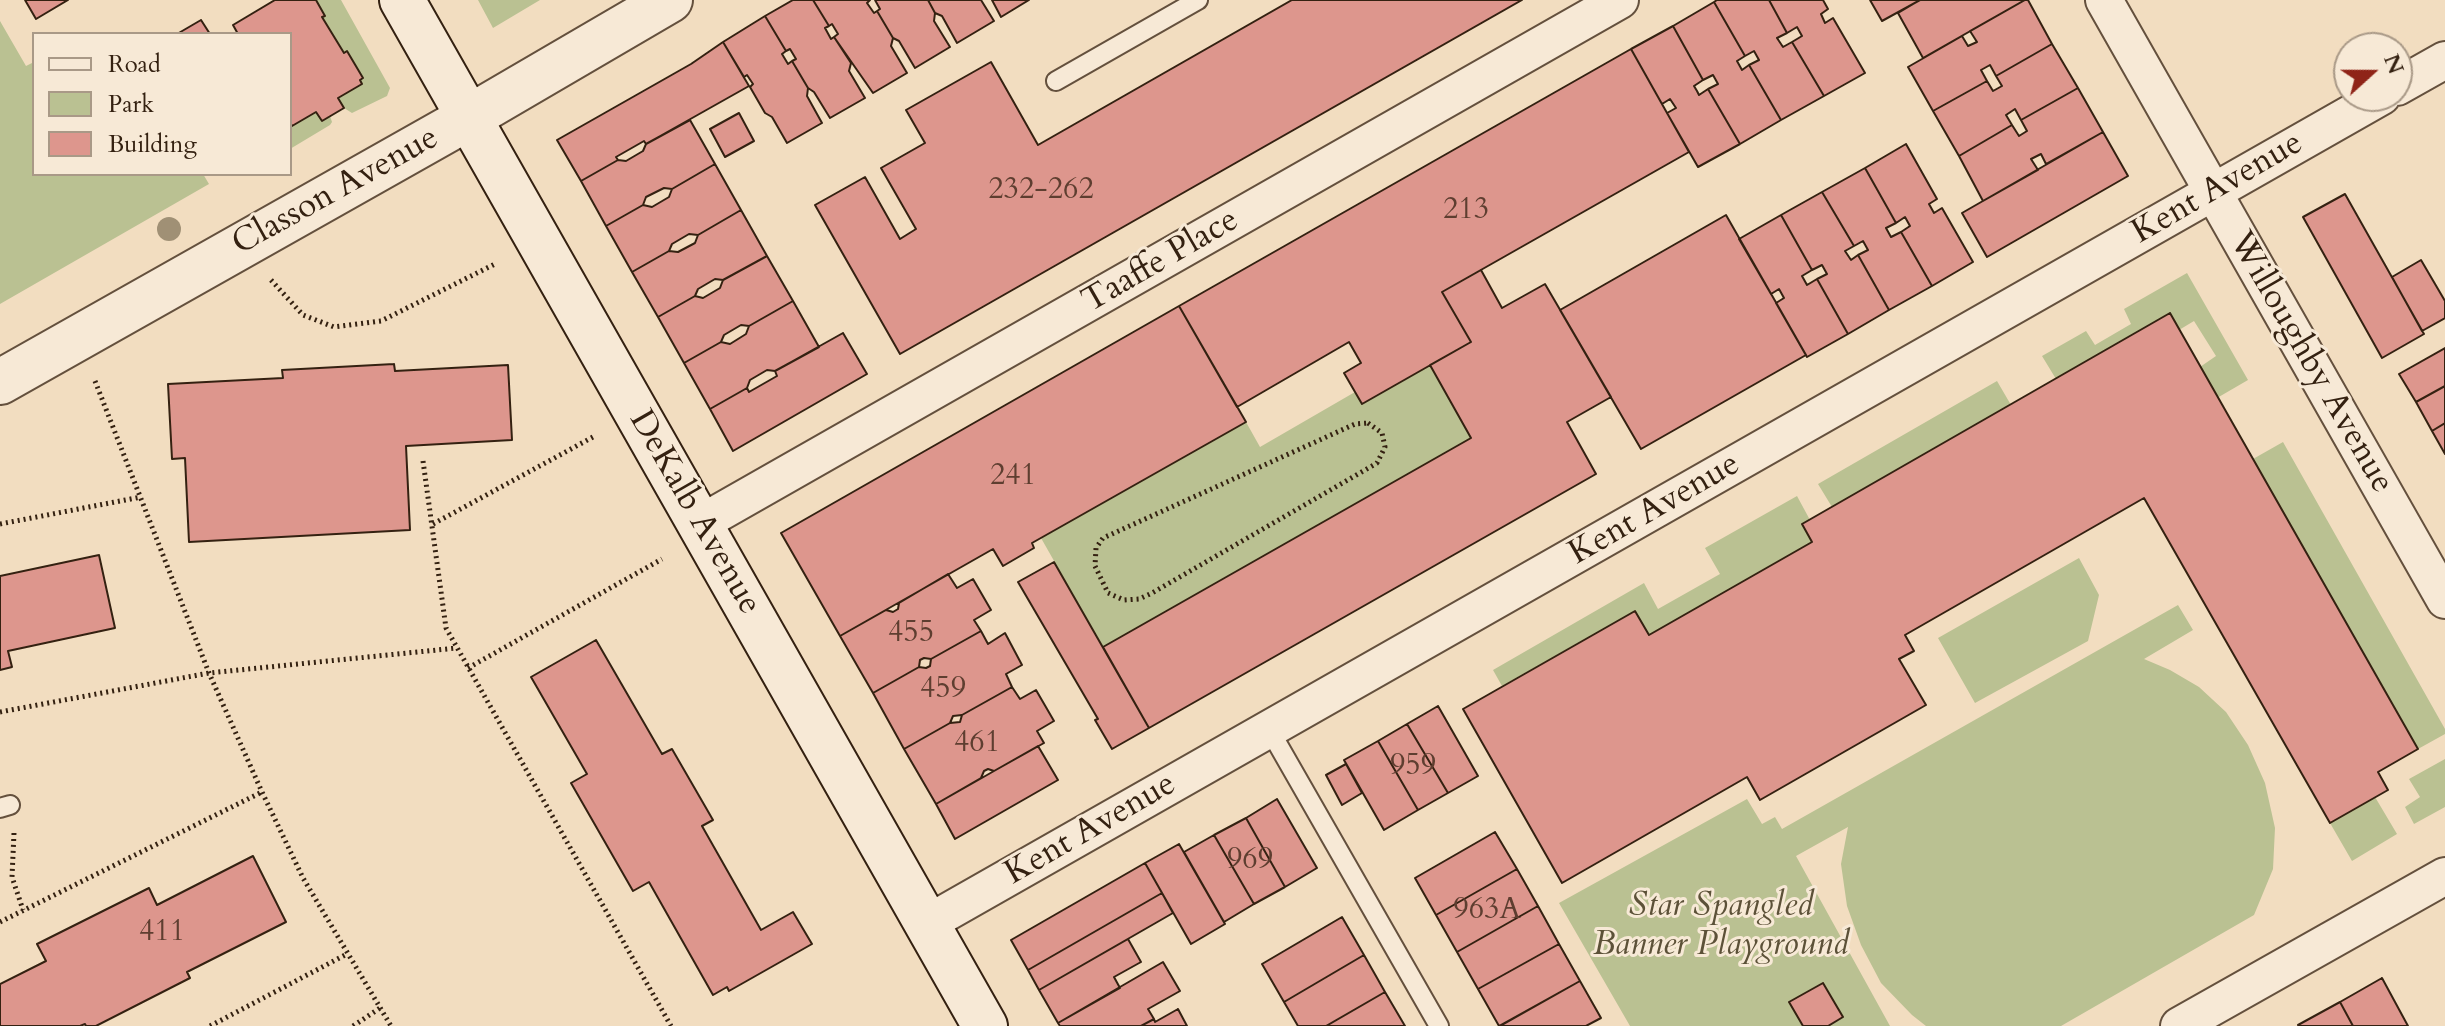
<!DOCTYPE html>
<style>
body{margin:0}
#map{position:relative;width:2445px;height:1026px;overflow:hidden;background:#f2ddc0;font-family:Cardo,serif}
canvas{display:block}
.legend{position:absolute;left:32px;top:32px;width:260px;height:144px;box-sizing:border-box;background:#f7e9d6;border:2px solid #a99987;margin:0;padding:10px 14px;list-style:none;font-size:24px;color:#342111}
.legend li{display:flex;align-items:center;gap:16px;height:40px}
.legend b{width:40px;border:2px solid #a99987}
.north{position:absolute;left:2333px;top:32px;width:80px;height:80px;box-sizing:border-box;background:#f7e9d6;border:2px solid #a99987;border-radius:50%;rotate:69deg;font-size:22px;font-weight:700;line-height:32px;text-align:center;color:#342111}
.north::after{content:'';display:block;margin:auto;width:28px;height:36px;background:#8f2418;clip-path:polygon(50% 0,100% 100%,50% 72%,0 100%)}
</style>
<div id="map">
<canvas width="2445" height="1026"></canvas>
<ul class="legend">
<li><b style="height:10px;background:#f7e9d6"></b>Road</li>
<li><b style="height:22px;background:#bac192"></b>Park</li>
<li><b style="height:22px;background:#dd968d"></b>Building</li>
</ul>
<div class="north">N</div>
</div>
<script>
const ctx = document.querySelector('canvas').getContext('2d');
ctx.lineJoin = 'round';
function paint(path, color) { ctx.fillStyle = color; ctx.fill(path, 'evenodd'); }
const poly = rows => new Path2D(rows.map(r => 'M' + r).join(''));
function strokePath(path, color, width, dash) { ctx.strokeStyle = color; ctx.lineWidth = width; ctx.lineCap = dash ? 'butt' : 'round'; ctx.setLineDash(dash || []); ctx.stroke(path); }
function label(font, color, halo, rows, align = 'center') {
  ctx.font = font + ' Cardo,serif'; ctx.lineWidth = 6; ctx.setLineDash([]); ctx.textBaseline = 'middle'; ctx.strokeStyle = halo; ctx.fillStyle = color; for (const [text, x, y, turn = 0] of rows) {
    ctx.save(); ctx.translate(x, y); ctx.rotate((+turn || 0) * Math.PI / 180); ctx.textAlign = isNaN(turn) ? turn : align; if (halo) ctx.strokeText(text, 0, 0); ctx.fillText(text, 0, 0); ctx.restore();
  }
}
paint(poly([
 [316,0,341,0,390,88,387,96,352,113,344,108,338,98,362,83,322,17,325,15],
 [478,0,540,0,493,28],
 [0,21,26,66,34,62,34,174,203,174,209,184,0,304],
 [316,112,322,121,330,116,332,122,330,125,290,149,290,122],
 [2187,273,2248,380,2217,398,2200,367,2216,356,2194,321,2179,330,2056,379,2042,356,2086,331,2095,345,2131,324,2124,309],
 [1430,365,1471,438,1103,647,1041,538,1246,422,1260,447,1355,392],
 [1997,381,2011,405,1832,507,1818,484],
 [2283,442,2445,729,2445,734,2418,749,2253,459],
 [1797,496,1810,520,1812,542,1649,635,1635,611,1502,686,1493,670,1644,583,1658,609,1720,574,1705,548],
 [2079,558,2099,595,2088,641,1975,703,1938,638],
 [2178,605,2193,630,2144,659,2170,670,2199,687,2226,712,2248,745,2265,783,2275,828,2273,869,2254,915,2061,1026,1926,1026,1912,1015,1881,983,1861,945,1847,906,1841,864,1848,827,1796,856,1890,1026,1630,1026,1559,903,1747,799,1762,824,1775,817,1782,829],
 [2445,759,2445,807,2414,824,2405,807,2420,797,2409,779],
 [2375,797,2397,834,2352,861,2330,823]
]), '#bac192');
const building = poly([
 [25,0,68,0,36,19,25,0],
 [275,0,316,0,325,16,322,17,344,53,347,51,363,78,360,80,362,84,338,98,344,108,322,121,316,112,292,126,290,122,290,34,238,34,233,25,275,0],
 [793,0,813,0,829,26,825,28,831,39,834,37,851,63,849,71,865,98,830,118,814,92,808,88,792,61,796,59,790,49,786,51,765,16,793,0],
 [813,0,870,0,867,3,874,13,877,11,893,38,891,46,907,73,873,93,834,37,838,34,832,24,829,26,813,0],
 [875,0,928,0,935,13,934,21,950,47,915,68,899,41,893,38,877,11,880,9,875,0],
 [928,0,981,0,994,21,957,43,942,16,935,13,928,0],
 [992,0,1029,0,1001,17,992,0],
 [1292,0,1522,0,900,354,815,205,865,177,900,239,916,229,881,168,925,143,906,110,991,62,1038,145,1292,0],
 [1717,0,1769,0,1787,33,1777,38,1783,47,1792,42,1824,96,1781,120,1749,65,1759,60,1754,51,1745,56,1714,2,1717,0],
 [1769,0,1823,0,1828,9,1821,14,1825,23,1833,18,1865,73,1824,96,1792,42,1802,36,1797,27,1787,33,1769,0],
 [1870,0,1920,0,1882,21,1870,0],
 [1920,0,2025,0,1923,58,1898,13,1920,0],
 [2025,0,2028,0,2052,44,1996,76,1990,65,1981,70,1987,81,1933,111,1908,67,1962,36,1968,46,1977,42,1970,31,2025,0],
 [1714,2,1745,56,1737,61,1742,70,1749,65,1781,120,1740,144,1708,89,1718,84,1713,75,1703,80,1673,26,1714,2],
 [765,16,786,51,782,54,788,64,792,61,808,88,807,96,822,123,787,143,772,117,765,113,750,87,753,84,747,75,744,77,723,42,765,16],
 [201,20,210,34,177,34,201,20],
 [1673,26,1703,80,1694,86,1697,91,1699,95,1708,89,1740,144,1698,167,1667,113,1676,108,1670,99,1662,104,1631,49,1673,26],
 [723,42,749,86,646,144,644,141,616,157,618,160,581,181,557,140,691,64,723,42],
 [2052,44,2078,88,2021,120,2015,109,2006,115,2012,125,1959,156,1933,111,1987,81,1993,91,2002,86,1996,76,2052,44],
 [1631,49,1689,152,1442,292,1471,342,1362,404,1344,373,1361,363,1349,342,1237,407,1179,306,1631,49],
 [2078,88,2103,132,2046,164,2041,154,2031,159,2038,170,1983,201,1959,156,2012,125,2019,136,2027,131,2021,120,2078,88],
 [739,113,754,141,725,157,710,129,739,113],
 [690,120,715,164,672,189,664,188,646,197,643,205,606,226,581,181,618,160,626,161,643,151,646,144,690,120],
 [2103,132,2128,176,1987,257,1962,213,2103,132],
 [1906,144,1937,199,1929,204,1934,213,1942,208,1973,262,1932,286,1901,232,1910,226,1905,217,1896,223,1865,168,1906,144],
 [715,164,741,210,698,235,689,234,672,244,669,251,632,272,606,226,643,205,652,207,669,197,672,189,715,164],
 [1865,168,1896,223,1886,228,1891,237,1901,232,1932,286,1889,310,1858,255,1868,250,1863,241,1854,246,1822,192,1865,168],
 [1822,192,1854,246,1845,251,1851,260,1858,255,1889,310,1848,334,1817,279,1827,274,1822,265,1812,270,1781,215,1822,192],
 [2345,194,2424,334,2382,358,2303,217,2345,194],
 [741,210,767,256,723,280,715,279,698,289,695,296,658,317,632,272,669,251,678,252,695,243,698,235,741,210],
 [1726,215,1806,355,1641,449,1560,310,1726,215],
 [1781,215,1812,270,1802,276,1807,285,1817,279,1848,334,1807,357,1776,303,1784,298,1779,289,1771,294,1739,239,1781,215],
 [767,256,793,301,749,326,741,325,724,335,721,342,684,363,658,317,695,296,703,298,720,288,723,280,767,256],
 [2421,260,2445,301,2445,318,2422,331,2392,277,2421,260],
 [1481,270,1502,308,1545,284,1611,397,1567,422,1596,474,1149,728,1103,647,1471,438,1430,365,1471,342,1442,292,1481,270],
 [793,301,819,347,775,371,767,370,750,380,747,388,710,409,684,363,721,342,730,344,746,334,749,326,793,301],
 [1179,306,1246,422,1032,543,1034,548,1003,566,993,549,840,636,781,533,1179,306],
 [2170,313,2418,749,2378,772,2388,790,2330,823,2144,498,1905,635,1914,651,1899,659,1926,705,1760,800,1747,777,1562,883,1463,709,1635,611,1649,635,1812,542,1802,524,2170,313],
 [843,333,867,374,733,451,710,409,747,388,749,392,777,376,775,371,843,333],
 [2445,348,2445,386,2416,402,2399,374,2445,348],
 [394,364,395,371,508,365,512,440,406,446,410,530,189,542,185,458,172,459,168,384,283,378,282,370,394,364],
 [2445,386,2445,423,2432,431,2416,402,2445,386],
 [2445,423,2445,454,2432,431,2445,423],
 [99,555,115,628,8,651,12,667,0,670,0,576,99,555],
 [1054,562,1149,728,1112,749,1095,720,1098,719,1018,582,1054,562],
 [948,574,957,588,973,579,991,610,974,620,981,631,931,659,924,658,920,660,919,667,873,693,840,636,886,610,893,612,898,609,899,603,948,574],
 [981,631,988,644,1005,633,1022,665,1006,674,1012,687,962,715,953,716,950,723,904,749,873,693,919,667,926,668,930,666,931,659,981,631],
 [596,640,662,754,672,749,713,820,702,826,761,930,793,912,812,944,729,991,727,987,713,995,649,882,633,891,571,783,587,774,531,677,596,640],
 [1012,687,1020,699,1036,690,1054,721,1037,731,1044,743,994,771,988,769,984,771,981,778,936,804,904,749,950,723,960,722,962,715,1012,687],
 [1438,706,1478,776,1448,793,1407,724,1438,706],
 [1407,724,1448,793,1418,810,1378,741,1407,724],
 [1378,741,1418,810,1384,830,1344,760,1378,741],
 [1038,746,1058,780,955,839,936,804,1038,746],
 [1346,764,1362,793,1342,805,1326,775,1346,764],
 [1277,799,1317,868,1285,887,1246,818,1277,799],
 [1246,818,1285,887,1254,904,1214,835,1246,818],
 [1495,832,1517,869,1436,915,1415,878,1495,832],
 [1214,835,1254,904,1224,922,1184,852,1214,835],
 [1179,844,1225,924,1191,944,1145,863,1179,844],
 [253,856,286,922,187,972,190,978,96,1026,86,1026,85,1024,80,1026,0,1026,0,984,46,961,37,944,149,888,157,905,253,856],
 [1145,863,1162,893,1028,970,1011,940,1145,863],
 [1517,869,1538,906,1457,952,1436,915,1517,869],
 [1162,893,1173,913,1039,990,1028,970,1162,893],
 [1538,906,1559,944,1478,989,1457,952,1538,906],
 [1342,917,1364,955,1284,1002,1262,964,1342,917],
 [1128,939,1141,962,1114,977,1120,988,1058,1023,1039,990,1128,939],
 [1559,944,1580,981,1499,1026,1478,989,1559,944],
 [1364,955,1385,992,1326,1026,1298,1026,1284,1002,1364,955],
 [1163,962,1180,991,1148,1009,1154,1019,1141,1026,1060,1026,1058,1023,1163,962],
 [2382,978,2408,1026,2353,1026,2340,1002,2382,978],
 [1580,981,1601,1018,1586,1026,1500,1026,1580,981],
 [1823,983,1843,1017,1828,1026,1803,1026,1789,1002,1823,983],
 [1385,992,1405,1026,1326,1026,1385,992],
 [2340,1002,2353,1026,2299,1026,2298,1025,2340,1002],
 [1178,1009,1187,1026,1141,1026,1154,1019,1155,1022,1178,1009]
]);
paint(building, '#dd968d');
strokePath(building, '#342111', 2);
const service = poly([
 [1056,81,1198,0],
 [1269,729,1439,1026],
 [0,808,10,805]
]);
const minor = poly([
 [2104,0,2445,600],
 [2397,87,2445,60],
 [701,523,1620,0],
 [928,923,2382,96],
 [2179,1026,2445,876]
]);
const tertiary = poly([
 [0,382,468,118,670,0]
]);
const secondary = poly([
 [402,0,985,1026]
]);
strokePath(service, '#64503d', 22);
strokePath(minor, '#64503d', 40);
strokePath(tertiary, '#64503d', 48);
strokePath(secondary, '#342111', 48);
strokePath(poly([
 [271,280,303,315,334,327,381,321,495,264],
 [95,381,209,673,262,792,303,878,391,1026],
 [1368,423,1382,433,1385,447,1377,463,1152,593,1139,599,1124,600,1108,593,1095,566,1096,548,1103,538,1355,424,1368,423],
 [423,461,446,628,671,1026],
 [0,524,141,497],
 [433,524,593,437],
 [468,668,662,559],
 [0,712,209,673,457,648],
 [14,833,12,877,23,910],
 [0,922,262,792],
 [210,1026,347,954],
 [353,1026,380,1008]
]), '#342111', 5, [2, 4]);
strokePath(service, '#f7e9d6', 18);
strokePath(minor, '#f7e9d6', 36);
strokePath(tertiary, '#f7e9d6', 44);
strokePath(secondary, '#f7e9d6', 44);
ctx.fillStyle = '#a09075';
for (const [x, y] of [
 [169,229]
]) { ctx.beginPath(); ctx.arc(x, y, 12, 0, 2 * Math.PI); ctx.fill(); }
label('30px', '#5e3e30', null, [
 ["232-262",1041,191],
 ["213",1466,211],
 ["241",1013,477],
 ["455",911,634],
 ["459",943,690],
 ["461",977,744],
 ["959",1413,767],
 ["969",1250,861],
 ["963A",1487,911],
 ["411",162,933]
]);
label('34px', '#342111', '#f7e9d6', [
 ["Kent Avenue",2218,189,-30],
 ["Classon Avenue",336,192,-29],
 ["Taaffe Place",1161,262,-30],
 ["Willoughby Avenue",2310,363,60],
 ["Kent Avenue",1655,510,-30],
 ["DeKalb Avenue",694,513,60],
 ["Kent Avenue",1091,830,-30]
]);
label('italic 34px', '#5c5138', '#f7e9d6', [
 ["Star Spangled",1721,907],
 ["Banner Playground",1721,946]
]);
</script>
